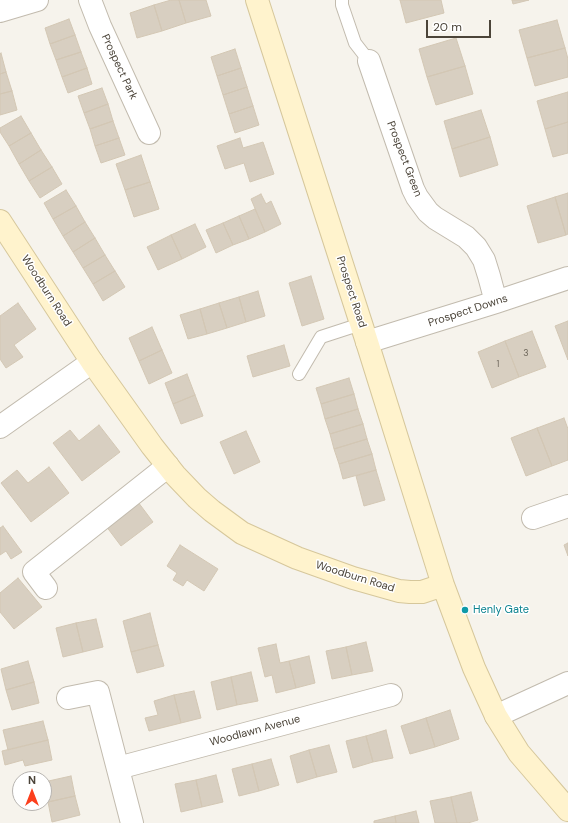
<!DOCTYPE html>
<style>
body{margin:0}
#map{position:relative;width:568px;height:823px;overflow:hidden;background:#f6f3ec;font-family:"DM Sans",sans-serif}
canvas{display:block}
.north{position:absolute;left:12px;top:771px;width:40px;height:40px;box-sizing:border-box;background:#fff;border:1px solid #b7b4b0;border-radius:50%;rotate:0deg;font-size:11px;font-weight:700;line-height:16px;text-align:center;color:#4b4439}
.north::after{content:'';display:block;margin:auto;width:14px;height:18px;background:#fc3f1d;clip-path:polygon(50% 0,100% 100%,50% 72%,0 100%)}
.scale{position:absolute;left:426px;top:20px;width:65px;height:18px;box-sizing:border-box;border:2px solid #4b4439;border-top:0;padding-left:5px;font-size:12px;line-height:14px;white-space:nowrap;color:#4b4439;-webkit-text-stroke:3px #fff;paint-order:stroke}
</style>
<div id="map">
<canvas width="568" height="823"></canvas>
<div class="north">N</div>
<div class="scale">20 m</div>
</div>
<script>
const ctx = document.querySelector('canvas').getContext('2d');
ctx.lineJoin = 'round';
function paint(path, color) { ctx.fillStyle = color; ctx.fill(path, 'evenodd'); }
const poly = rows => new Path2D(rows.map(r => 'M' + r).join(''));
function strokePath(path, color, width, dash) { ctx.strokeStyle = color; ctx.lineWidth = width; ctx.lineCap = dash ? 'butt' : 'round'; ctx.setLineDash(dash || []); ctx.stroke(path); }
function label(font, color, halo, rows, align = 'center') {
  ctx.font = font + ' "DM Sans",sans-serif'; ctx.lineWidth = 3; ctx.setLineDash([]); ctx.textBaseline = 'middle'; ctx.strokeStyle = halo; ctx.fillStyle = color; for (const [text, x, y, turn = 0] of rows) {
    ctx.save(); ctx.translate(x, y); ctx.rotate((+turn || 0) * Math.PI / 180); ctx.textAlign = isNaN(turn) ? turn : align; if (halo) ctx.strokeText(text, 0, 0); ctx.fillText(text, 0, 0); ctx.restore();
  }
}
const building = poly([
 [171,0,179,0,186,23,162,31,154,5,171,0],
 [179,0,206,0,211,16,186,23,179,0],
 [400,0,441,0,444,13,406,23,400,0],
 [512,0,529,0,513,4,512,0],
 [154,5,162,31,137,38,130,13,154,5],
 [69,19,75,35,50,44,45,28,69,19],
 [557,20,565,48,527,58,519,30,557,20],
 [75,35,81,52,56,60,50,44,75,35],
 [456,38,465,66,427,77,419,49,456,38],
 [565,48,568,59,568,77,535,86,527,58,565,48],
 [235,49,241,68,217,76,211,57,235,49],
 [81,52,87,68,62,77,56,60,81,52],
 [1,53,6,72,0,74,0,54,1,53],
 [465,66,473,94,436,105,427,77,465,66],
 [87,68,92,84,68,93,62,77,87,68],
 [241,68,247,87,223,95,217,76,241,68],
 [6,72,12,91,0,94,0,74,6,72],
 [247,87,253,106,229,114,223,95,247,87],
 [102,88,108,104,84,113,78,96,102,88],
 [12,91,17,110,0,115,0,94,12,91],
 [568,92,568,122,545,129,537,101,568,92],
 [108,104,113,121,90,129,84,113,108,104],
 [253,106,259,125,235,133,229,114,253,106],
 [481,110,490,137,452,149,444,121,481,110],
 [21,116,31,133,9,146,0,132,0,128,21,116],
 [113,121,119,138,95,146,90,129,113,121],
 [568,122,568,153,553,157,545,129,568,122],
 [31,133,41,150,19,164,9,146,31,133],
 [490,137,498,165,460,177,452,149,490,137],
 [119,138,125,155,101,163,95,146,119,138],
 [240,138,243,148,263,142,274,174,250,182,244,163,225,169,217,146,240,138],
 [41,150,52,167,29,181,19,164,41,150],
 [141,155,150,182,125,190,116,164,141,155],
 [52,167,62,184,40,198,29,181,52,167],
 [150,182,159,209,134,217,125,190,150,182],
 [66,190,76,206,53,219,44,203,66,190],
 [568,193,568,234,566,235,555,197,568,193],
 [261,194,266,204,271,201,281,224,265,232,251,199,261,194],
 [555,197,566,235,538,243,527,206,555,197],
 [76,206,85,222,63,236,53,219,76,206],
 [255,209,265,232,249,239,239,216,255,209],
 [239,216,249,239,233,245,223,223,239,216],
 [85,222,95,238,73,252,63,236,85,222],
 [223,223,233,245,216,253,206,230,223,223],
 [195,224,206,247,182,259,171,235,195,224],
 [171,235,182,259,158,270,147,247,171,235],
 [95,238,105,255,83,268,73,252,95,238],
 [105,255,115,271,93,284,83,268,105,255],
 [115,271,125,287,103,301,93,284,115,271],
 [311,276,324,319,302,326,289,283,311,276],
 [258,291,265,316,246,322,239,297,258,291],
 [239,297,246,322,227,328,219,303,239,297],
 [18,303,36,329,14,345,23,357,6,368,0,359,0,316,18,303],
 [219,303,227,328,207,334,200,309,219,303],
 [200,309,207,334,188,339,180,315,200,309],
 [568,321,568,360,555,326,568,321],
 [152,327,162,350,139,361,129,338,152,327],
 [532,331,546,367,519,377,505,341,532,331],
 [505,341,519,377,492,388,478,352,505,341],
 [284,345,290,366,253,377,247,356,284,345],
 [162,350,172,373,149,384,139,361,162,350],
 [187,374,195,395,173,404,165,383,187,374],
 [349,378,354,394,321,404,316,388,349,378],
 [354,394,358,409,325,419,321,404,354,394],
 [195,395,203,416,181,424,173,404,195,395],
 [358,409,363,424,330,434,325,419,358,409],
 [564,418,568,429,568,460,552,466,537,428,564,418],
 [363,424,367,439,334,449,330,434,363,424],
 [99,425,120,452,82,481,53,443,70,430,79,441,99,425],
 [537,428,552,466,526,476,511,438,537,428],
 [246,431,260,462,234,474,220,442,246,431],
 [367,439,372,454,339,464,334,449,367,439],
 [372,454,376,470,343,479,339,464,372,454],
 [49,467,69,493,31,522,1,483,17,470,28,483,49,467],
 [376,470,385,500,364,506,356,476,376,470],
 [138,502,153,522,121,546,106,526,138,502],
 [3,526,22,552,11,559,6,551,0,555,0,528,3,526],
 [568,543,568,556,564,545,568,543],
 [180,545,218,569,204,591,187,580,183,586,173,580,177,573,167,566,180,545],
 [18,578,42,607,14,629,0,612,0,593,18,578],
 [150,613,158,645,131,652,123,621,150,613],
 [96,619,103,647,83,652,76,623,96,619],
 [76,623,83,652,63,657,56,628,76,623],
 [366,642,373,671,352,675,346,647,366,642],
 [276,644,280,663,289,661,296,688,276,693,272,675,265,677,258,648,276,644],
 [158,645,164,666,137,673,131,652,158,645],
 [346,647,352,675,332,679,326,651,346,647],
 [309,656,315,683,296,688,289,661,309,656],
 [28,661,34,682,6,690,1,669,28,661],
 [251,672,258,701,237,705,231,677,251,672],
 [231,677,237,705,217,710,211,682,231,677],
 [34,682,39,703,12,710,6,690,34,682],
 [194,691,201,718,181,723,174,695,194,691],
 [174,695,181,723,149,731,145,718,158,715,154,701,174,695],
 [450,710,459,739,435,747,426,718,450,710],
 [426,718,435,747,410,754,401,726,426,718],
 [43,721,48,740,8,750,3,730,43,721],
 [386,730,393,758,373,762,366,736,386,730],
 [366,736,373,762,353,768,346,741,366,736],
 [48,740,52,760,25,766,23,760,5,765,2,751,48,740],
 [329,745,337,772,317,777,309,750,329,745],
 [309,750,317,777,297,783,290,756,309,750],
 [271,759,279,785,259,791,252,764,271,759],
 [252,764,259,791,239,796,232,769,252,764],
 [216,775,223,802,202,807,196,780,216,775],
 [71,776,75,796,48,802,44,787,44,782,71,776],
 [196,780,202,807,181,812,175,784,196,780],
 [471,792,478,820,468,823,457,823,451,797,471,792],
 [75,796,80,815,52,822,48,802,75,796],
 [451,797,457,823,435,823,430,801,451,797],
 [416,811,419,823,396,823,395,816,416,811],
 [395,816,396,823,374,823,374,821,395,816]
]);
paint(building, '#d8cfc1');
strokePath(building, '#d3c7b4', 1);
const lane = poly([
 [342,0,342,5,355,43,369,61],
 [299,374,321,337,361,324]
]);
const street = poly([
 [90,0,100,26,149,133],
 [0,11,37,0],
 [369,61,413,189,417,197,428,212,435,218,466,237,476,247,484,260,489,276,496,302],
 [367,342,496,302,568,278],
 [0,427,92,362],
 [533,518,568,506],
 [46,588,34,572,168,466],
 [68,698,98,692,132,823],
 [496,716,568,683],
 [118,768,391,695]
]);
const secondary = poly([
 [257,0,367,342,443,585,474,668,496,716,519,753,568,810],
 [0,221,92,362,152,446,175,475,197,498,212,511,242,533,297,558,353,578,399,591,410,592,422,592,443,585]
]);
strokePath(lane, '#c2bbae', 14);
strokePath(street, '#c2bbae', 24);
strokePath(secondary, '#d6c79b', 24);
strokePath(lane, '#fff', 12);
strokePath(street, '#fff', 22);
strokePath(secondary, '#fff3cd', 22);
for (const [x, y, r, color] of [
 [465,610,4,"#0f9aa8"]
]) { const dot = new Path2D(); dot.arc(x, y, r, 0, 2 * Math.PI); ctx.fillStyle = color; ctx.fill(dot); strokePath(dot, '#fff', 1.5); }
label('9px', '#6e675b', null, [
 ["3",526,354],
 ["1",498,365]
]);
label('11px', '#4b4439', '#fff', [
 ["Prospect Park",119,67,65],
 ["Prospect Green",404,159,69],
 ["Woodburn Road",46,291,57],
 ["Prospect Road",351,292,72],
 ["Prospect Downs",468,311,-18],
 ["Woodburn Road",355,577,17],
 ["Woodlawn Avenue",255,731,-15]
]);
label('11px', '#0d838f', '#fff', [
 ["Henly Gate",473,610]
], 'left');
</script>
